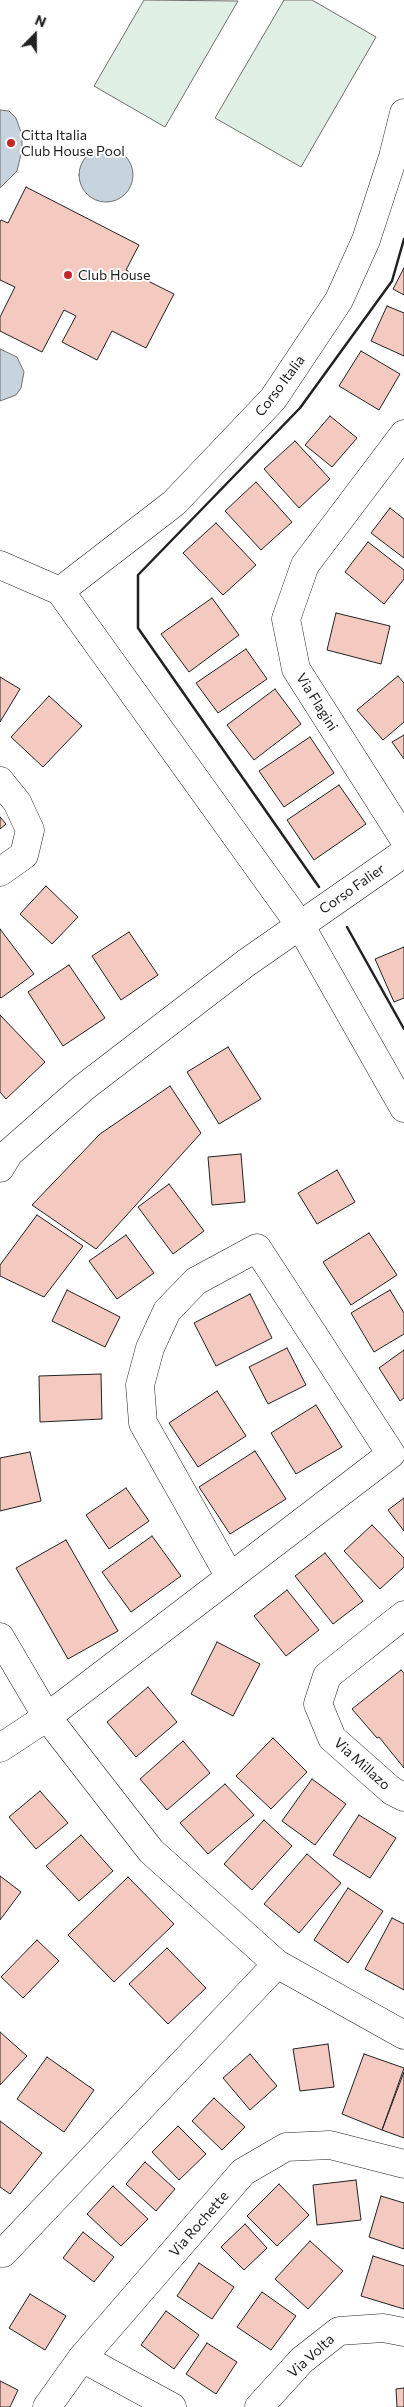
<!DOCTYPE html>
<style>
body{margin:0}
#map{position:relative;width:404px;height:2407px;overflow:hidden;background:#fff;font-family:Commissioner,sans-serif}
canvas{display:block}
.north{position:absolute;left:10px;top:10px;width:50px;height:50px;-webkit-text-stroke:4px #fff;paint-order:stroke;rotate:22deg;font-size:14px;font-weight:700;line-height:20px;text-align:center;color:#222}
.north::after{content:'';display:block;margin:auto;width:18px;height:22px;background:#222;clip-path:polygon(50% 0,100% 100%,50% 72%,0 100%)}
</style>
<div id="map">
<canvas width="404" height="2407"></canvas>
<div class="north">N</div>
</div>
<script>
const ctx = document.querySelector('canvas').getContext('2d');
ctx.lineJoin = 'round';
function paint(path, color) { ctx.fillStyle = color; ctx.fill(path, 'evenodd'); }
const poly = rows => new Path2D(rows.map(r => 'M' + r).join(''));
function strokePath(path, color, width, dash) { ctx.strokeStyle = color; ctx.lineWidth = width; ctx.lineCap = dash ? 'butt' : 'round'; ctx.setLineDash(dash || []); ctx.stroke(path); }
function label(font, color, halo, rows, align = 'center') {
  ctx.font = font + ' Commissioner,sans-serif'; ctx.lineWidth = 4; ctx.setLineDash([]); ctx.textBaseline = 'middle'; ctx.strokeStyle = halo; ctx.fillStyle = color; for (const [text, x, y, turn = 0] of rows) {
    ctx.save(); ctx.translate(x, y); ctx.rotate((+turn || 0) * Math.PI / 180); ctx.textAlign = isNaN(turn) ? turn : align; if (halo) ctx.strokeText(text, 0, 0); ctx.fillText(text, 0, 0); ctx.restore();
  }
}
const green = poly([
 [144,0,238,1,165,127,94,86,144,0],
 [284,0,312,0,376,37,301,167,215,118,284,0]
]);
paint(green, '#e0efe3');
strokePath(green, '#6f6f6f', 1);
const water = poly([
 [0,110,9,111,16,118,22,135,22,150,17,171,0,188,0,110],
 '79 175a27 27 0 1 1 54 0a27 27 0 1 1-54 0Z',
 [0,349,17,357,24,372,21,388,16,395,0,401,0,349]
]);
paint(water, '#c7d3dd');
strokePath(water, '#6f6f6f', 1);
const building = poly([
 [26,187,139,245,126,270,174,294,146,348,112,331,97,360,62,342,76,316,64,310,42,352,0,331,0,317,15,287,0,280,0,222,1,220,8,223,26,187],
 [404,268,404,295,393,289,404,268],
 [387,306,404,313,404,356,371,341,387,306],
 [361,351,400,374,379,410,339,386,361,351],
 [330,416,357,438,332,467,305,445,330,416],
 [295,441,330,479,299,508,264,469,295,441],
 [256,482,292,522,261,550,225,511,256,482],
 [390,508,404,519,404,558,371,533,390,508],
 [216,523,256,565,223,595,183,553,216,523],
 [368,542,404,570,404,579,384,604,345,572,368,542],
 [212,598,239,635,189,672,161,634,212,598],
 [336,613,390,626,381,664,327,650,336,613],
 [246,649,267,679,218,713,196,683,246,649],
 [398,676,404,683,404,722,383,740,357,710,398,676],
 [0,677,20,689,0,722,0,677],
 [275,689,301,724,254,760,227,725,275,689],
 [49,696,82,726,43,767,11,737,49,696],
 [404,735,404,759,392,742,404,735],
 [310,737,334,773,284,807,259,771,310,737],
 [339,785,366,824,314,860,287,820,339,785],
 [0,817,6,824,0,829,0,817],
 [46,886,78,917,52,944,20,914,46,886],
 [0,929,34,974,1,998,0,997,0,929],
 [129,932,158,975,121,1000,92,956,129,932],
 [404,947,404,998,394,1002,375,959,404,947],
 [69,965,105,1018,63,1046,28,992,69,965],
 [0,1015,45,1062,6,1099,0,1092,0,1015],
 [228,1047,261,1099,219,1124,187,1072,228,1047],
 [170,1086,201,1133,96,1249,32,1205,100,1134,170,1086],
 [241,1154,245,1202,212,1205,208,1157,241,1154],
 [337,1170,355,1202,317,1224,298,1193,337,1170],
 [169,1184,204,1231,173,1254,138,1207,169,1184],
 [37,1215,83,1246,44,1297,0,1276,0,1265,37,1215],
 [369,1233,397,1275,351,1305,323,1262,369,1233],
 [126,1235,154,1273,117,1299,89,1261,126,1235],
 [67,1290,120,1317,105,1347,52,1321,67,1290],
 [390,1290,404,1313,404,1334,374,1352,351,1313,390,1290],
 [250,1294,272,1338,216,1366,194,1323,250,1294],
 [287,1348,306,1385,268,1404,249,1367,287,1348],
 [404,1350,404,1398,400,1401,379,1368,404,1350],
 [101,1374,102,1419,40,1422,39,1376,101,1374],
 [217,1391,246,1436,198,1467,169,1423,217,1391],
 [316,1405,342,1447,296,1474,271,1433,316,1405],
 [255,1451,286,1499,230,1534,199,1487,255,1451],
 [30,1452,41,1501,0,1511,0,1458,30,1452],
 [126,1488,149,1521,109,1549,86,1515,126,1488],
 [404,1498,404,1531,388,1510,404,1498],
 [372,1525,404,1558,404,1567,380,1589,344,1551,372,1525],
 [152,1536,181,1576,131,1612,102,1572,152,1536],
 [66,1540,118,1631,68,1659,16,1568,66,1540],
 [325,1553,363,1601,333,1624,295,1576,325,1553],
 [287,1590,319,1630,286,1656,254,1616,287,1590],
 [217,1642,260,1664,233,1716,191,1694,217,1642],
 [401,1670,404,1673,404,1768,379,1737,377,1738,352,1709,401,1670],
 [148,1687,177,1722,136,1757,107,1722,148,1687],
 [273,1738,307,1772,271,1809,236,1776,273,1738],
 [183,1741,210,1773,167,1810,140,1779,183,1741],
 [312,1779,346,1804,315,1845,282,1821,312,1779],
 [225,1784,254,1815,208,1854,180,1823,225,1784],
 [40,1791,68,1823,36,1849,9,1817,40,1791],
 [359,1815,396,1838,370,1878,333,1855,359,1815],
 [264,1820,292,1846,252,1890,224,1864,264,1820],
 [81,1835,113,1871,79,1901,46,1866,81,1835],
 [307,1854,341,1883,299,1933,264,1904,307,1854],
 [0,1876,21,1892,0,1920,0,1876],
 [128,1877,174,1924,114,1982,68,1935,128,1877],
 [348,1888,383,1911,348,1963,314,1940,348,1888],
 [392,1918,404,1924,404,1990,365,1969,392,1918],
 [37,1940,59,1961,23,1998,1,1977,37,1940],
 [167,1948,206,1988,168,2024,129,1984,167,1948],
 [0,2032,27,2056,0,2085,0,2032],
 [328,2044,334,2087,300,2091,293,2049,328,2044],
 [250,2054,277,2086,250,2110,223,2078,250,2054],
 [364,2054,404,2068,382,2130,342,2114,364,2054],
 [47,2057,94,2090,64,2132,17,2099,47,2057],
 [404,2072,404,2138,382,2130,404,2072],
 [214,2098,245,2127,222,2150,192,2121,214,2098],
 [0,2121,42,2153,10,2194,0,2187,0,2121],
 [178,2126,206,2154,179,2180,152,2152,178,2126],
 [145,2162,175,2189,156,2211,126,2184,145,2162],
 [356,2180,361,2220,317,2225,313,2185,356,2180],
 [279,2184,309,2215,277,2246,247,2216,279,2184],
 [113,2186,148,2219,121,2246,87,2214,113,2186],
 [381,2196,404,2203,404,2249,369,2237,381,2196],
 [245,2224,267,2248,244,2270,221,2247,245,2224],
 [83,2232,114,2257,94,2282,63,2258,83,2232],
 [310,2241,343,2271,308,2309,275,2279,310,2241],
 [373,2256,404,2266,404,2309,361,2296,373,2256],
 [199,2263,234,2287,212,2319,177,2296,199,2263],
 [262,2292,296,2316,271,2350,237,2327,262,2292],
 [30,2294,66,2316,45,2350,9,2328,30,2294],
 [166,2311,199,2335,174,2369,141,2345,166,2311],
 [207,2343,237,2362,216,2394,186,2374,207,2343],
 [0,2381,18,2390,10,2407,0,2407,0,2381],
 [404,2388,404,2407,397,2407,396,2389,404,2388]
]);
paint(building, '#f3c9c0');
strokePath(building, '#222', 1);
const street = poly([
 [404,434,305,565,286,619,296,669,404,839],
 [60,591,174,503,273,399,339,300,366,240,393,157,404,113],
 [0,781,17,802,30,830,24,855,0,872],
 [0,1168,9,1153,83,1088,246,963,404,853],
 [404,1615,327,1676,318,1704,332,1738,392,1791,404,1797],
 [0,1637,47,1717,151,1851,277,1964,404,2035],
 [0,1748,47,1717,391,1454,257,1248,196,1281,167,1311,150,1348,140,1385,143,1423,230,1577],
 [0,2250,3,2253,277,1964],
 [82,2358,172,2407],
 [47,2407,82,2358,243,2172,286,2147,330,2145,404,2164],
 [259,2407,302,2360,339,2331,383,2328,404,2332]
]);
const secondary = poly([
 [0,565,60,591,300,925,404,1108]
]);
strokePath(street, '#222', 29);
strokePath(secondary, '#222', 29);
strokePath(street, '#fff', 28);
strokePath(secondary, '#fff', 28);
strokePath(poly([
 [319,887,138,628,138,575,300,408,392,281,404,239],
 [347,927,404,1029]
]), '#222', 2.5);
for (const [x, y, r, color] of [
 [11,143,5,"#c62828"],
 [68,275,5,"#c62828"]
]) { const dot = new Path2D(); dot.arc(x, y, r, 0, 2 * Math.PI); ctx.fillStyle = color; ctx.fill(dot); strokePath(dot, '#fff', 2); }
label('14px', '#222', '#fff', [
 ["Citta Italia",21,135],
 ["Club House Pool",21,151],
 ["Club House",78,275]
], 'left');
label('14px', '#222', '#fff', [
 ["Corso Italia",280,386,-53],
 ["Via Flagini",317,702,58],
 ["Corso Falier",352,889,-35],
 ["Via Millazo",362,1764,42],
 ["Via Rochette",199,2224,-49],
 ["Via Volta",311,2356,-42]
]);
</script>
